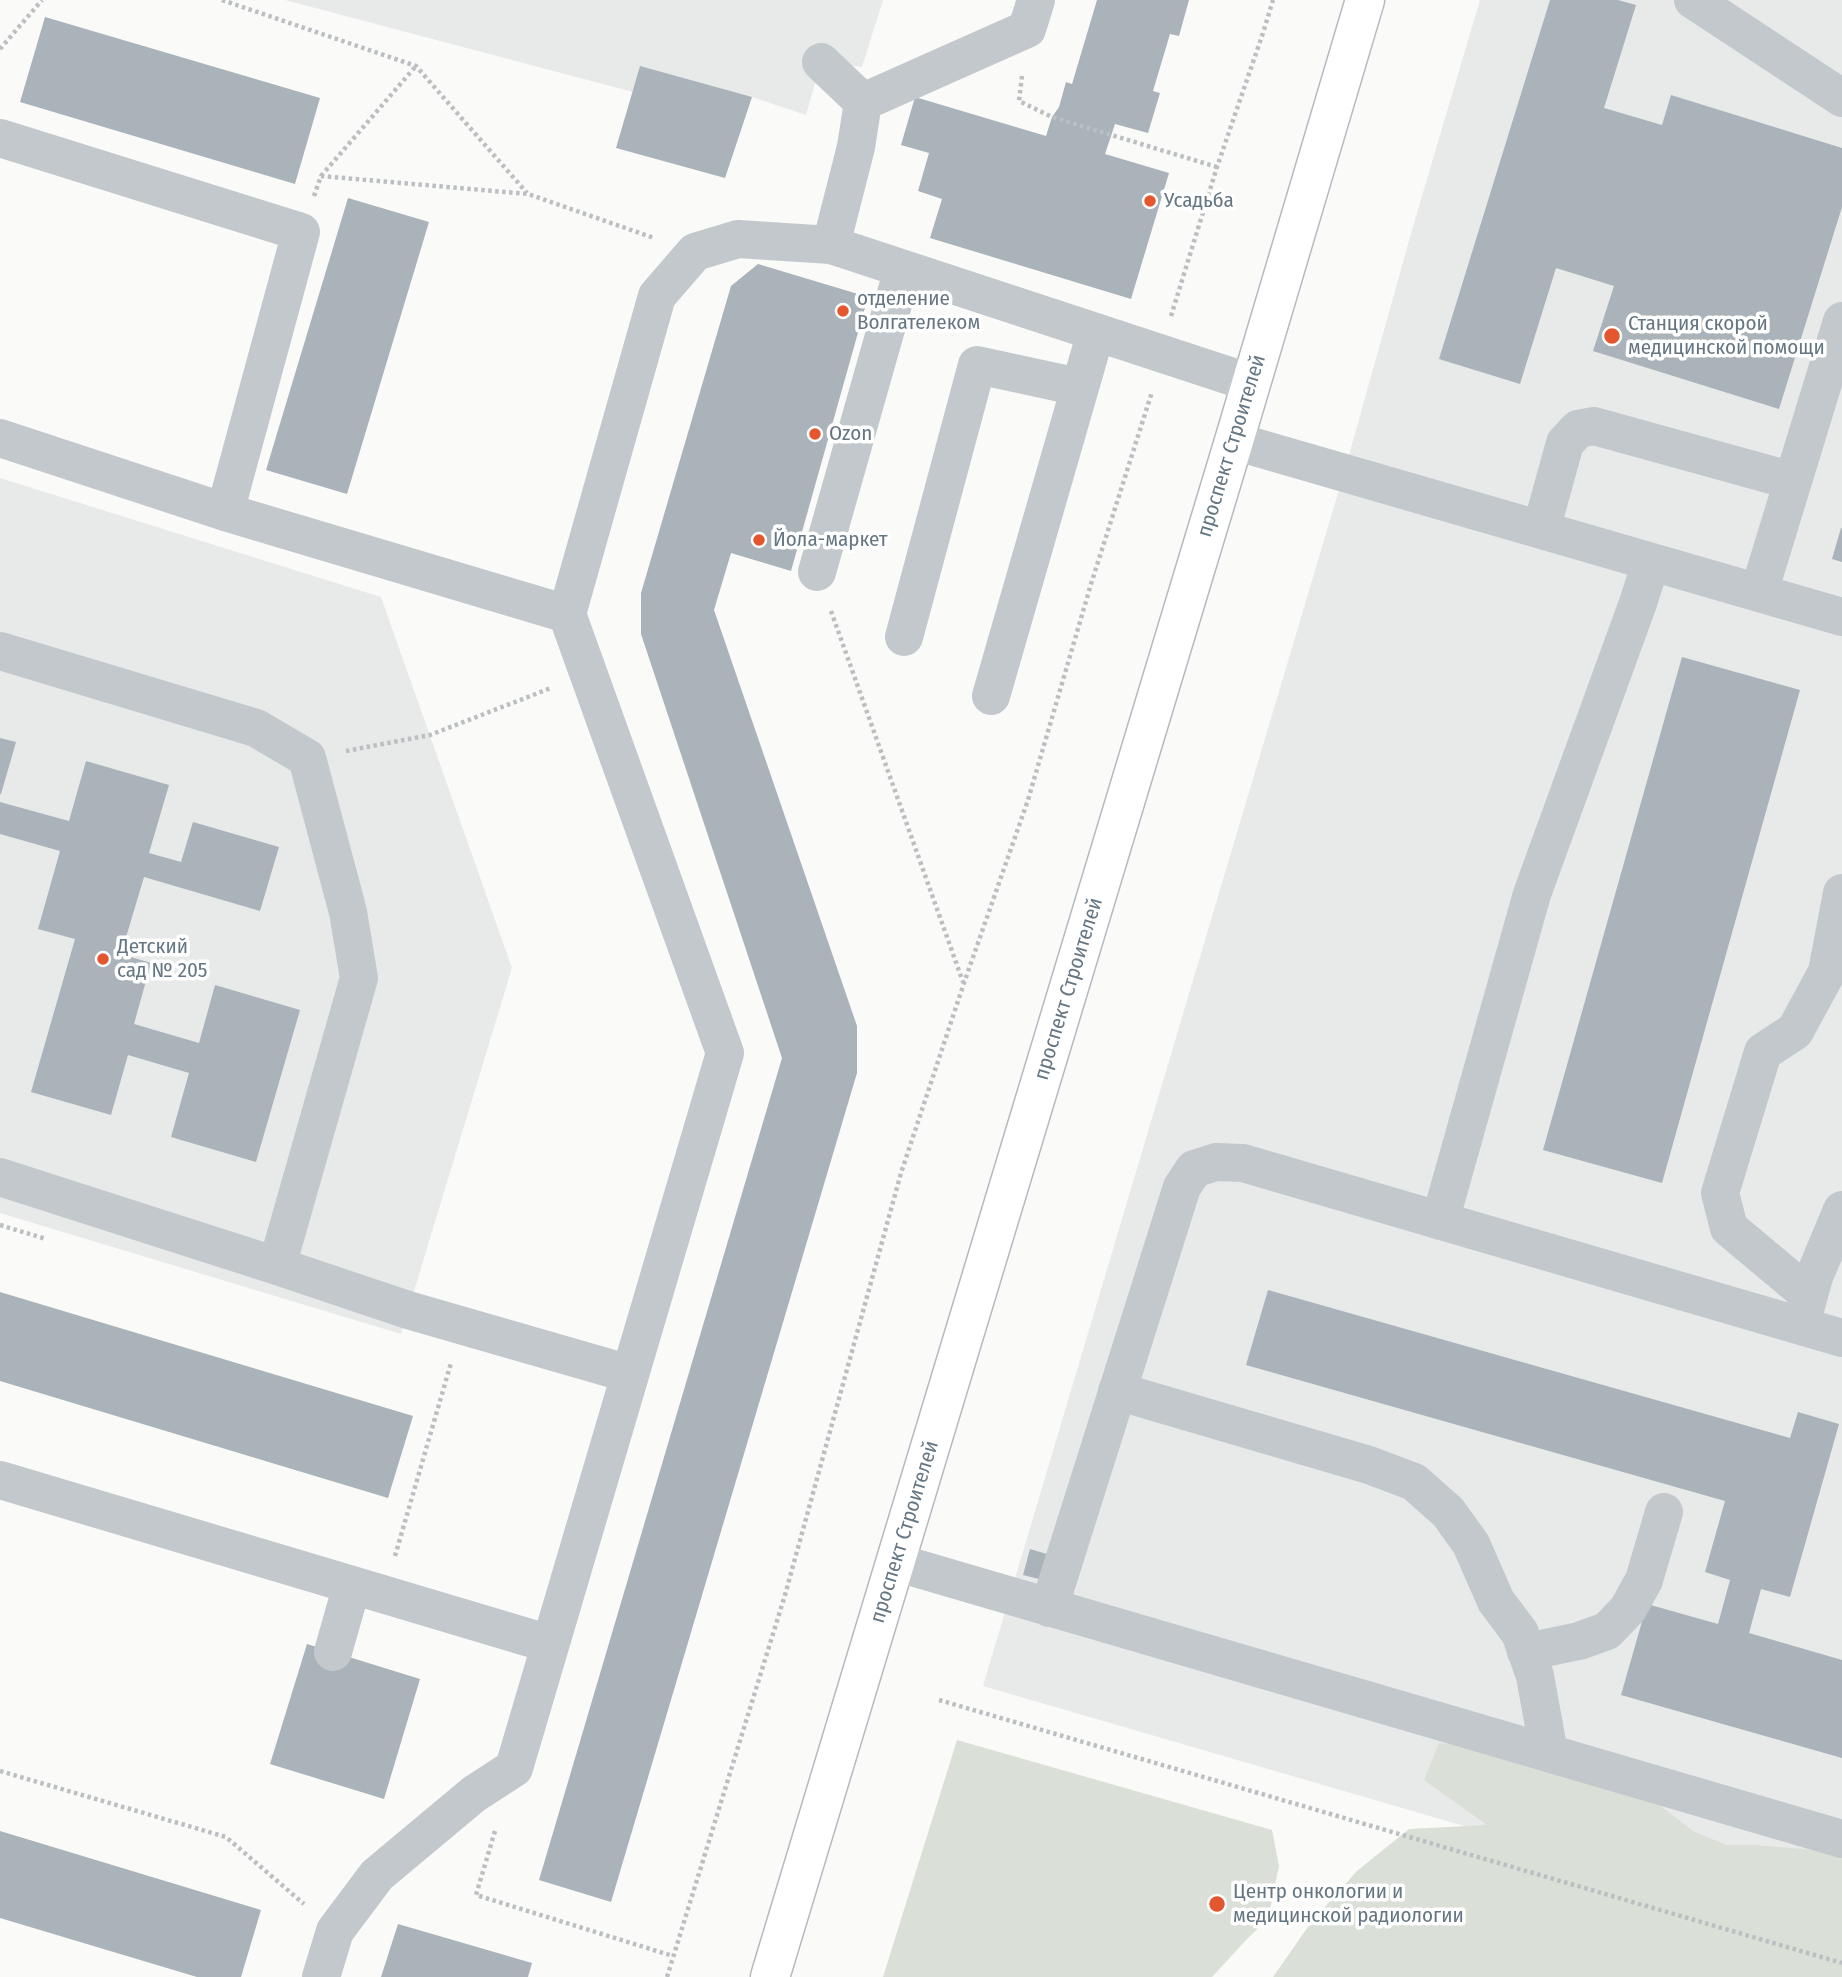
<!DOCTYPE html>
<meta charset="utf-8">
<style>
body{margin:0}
canvas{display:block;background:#fafaf8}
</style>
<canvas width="1842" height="1977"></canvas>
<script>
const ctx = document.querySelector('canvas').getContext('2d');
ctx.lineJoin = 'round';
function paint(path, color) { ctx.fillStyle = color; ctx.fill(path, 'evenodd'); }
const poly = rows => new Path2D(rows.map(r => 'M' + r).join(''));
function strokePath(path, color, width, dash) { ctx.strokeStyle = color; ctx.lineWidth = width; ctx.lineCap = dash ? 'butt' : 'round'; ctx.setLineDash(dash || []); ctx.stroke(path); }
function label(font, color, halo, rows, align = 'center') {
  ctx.font = font + ' "Fira Sans Condensed",sans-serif'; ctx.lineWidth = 7; ctx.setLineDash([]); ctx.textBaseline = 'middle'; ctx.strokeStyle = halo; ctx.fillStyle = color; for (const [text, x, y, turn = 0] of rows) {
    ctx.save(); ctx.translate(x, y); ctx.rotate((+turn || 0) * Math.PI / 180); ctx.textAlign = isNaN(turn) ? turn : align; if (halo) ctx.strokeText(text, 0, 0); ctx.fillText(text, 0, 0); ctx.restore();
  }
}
paint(poly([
 [285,0,883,0,862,67,821,62,806,115,752,97,633,92],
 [1480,0,1842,0,1842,1936,983,1686,1344,473,1414,223],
 [0,478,381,597,512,968,401,1334,0,1213]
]), '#e8e9e9');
paint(poly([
 [957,1740,1272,1830,1279,1866,1268,1919,1247,1939,1212,1977,883,1977],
 [1439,1743,1523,1752,1633,1785,1693,1831,1726,1845,1755,1845,1826,1851,1842,1856,1842,1977,1273,1977,1310,1924,1357,1871,1409,1829,1487,1825,1424,1780]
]), '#dadfd7');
paint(poly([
 [1097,0,1189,0,1179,36,1170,34,1153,91,1160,93,1148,133,1115,124,1105,154,1169,173,1131,299,930,238,942,199,918,191,929,153,901,145,915,97,1046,136,1052,117,1059,107,1066,82,1072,84],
 [1550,0,1618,0,1636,5,1604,108,1662,125,1671,95,1842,148,1842,207,1779,409,1593,351,1614,286,1556,268,1520,384,1439,359],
 [45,17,320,98,295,184,20,102],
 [640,66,752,97,725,178,616,148],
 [348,198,429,222,347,494,266,470],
 [758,264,868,297,791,571,731,553,714,610,857,1026,857,1073,611,1902,539,1880,782,1058,641,634,641,593,731,286],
 [1841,528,1842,528,1842,562,1832,559],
 [1682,657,1800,690,1662,1183,1543,1150],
 [0,738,16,742,1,794,0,794],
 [86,761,169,785,149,853,181,862,193,822,279,847,260,911,144,877,121,954,151,963,134,1024,199,1043,215,985,300,1010,256,1162,171,1137,189,1073,128,1055,111,1115,31,1092,75,939,38,929,60,851,0,834,0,802,69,821],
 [1268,1290,1790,1438,1798,1412,1839,1424,1790,1597,1761,1589,1749,1633,1842,1660,1842,1758,1621,1695,1647,1604,1718,1624,1730,1580,1705,1572,1725,1501,1246,1365],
 [0,1292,413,1416,388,1498,0,1381],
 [1030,1549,1050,1555,1043,1580,1023,1575],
 [307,1644,420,1679,384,1799,270,1764],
 [0,1831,261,1910,241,1977,197,1977,0,1918],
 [398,1924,532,1963,528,1977,381,1977]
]), '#aab3b9');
const major = poly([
 [770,1977,1234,441,1365,0]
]);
strokePath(major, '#b5babe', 41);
strokePath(poly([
 [222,0,416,66,527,193],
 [0,49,42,0],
 [1022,76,1019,101,1052,117,1217,167],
 [321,176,416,66],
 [314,196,321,176,528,194,654,238],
 [1171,316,1217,167,1263,33,1273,0],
 [831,611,963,982],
 [346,751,430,735,551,688],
 [0,1225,46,1239],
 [395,1556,451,1363],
 [939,1700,1842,1963],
 [0,1771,226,1837,304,1904],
 [495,1831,476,1895,673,1956],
 [667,1977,785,1595,901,1173,964,983,1028,800,1091,584,1152,392]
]), '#bbbfc2', 4.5, [3.5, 3.5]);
strokePath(poly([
 [1693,0,1842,98],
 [821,62,863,102],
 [0,138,301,232,225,512],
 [831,245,856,147,863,102,1027,29,1036,0],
 [0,438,225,512,567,614],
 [1234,441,1842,617],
 [1541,530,1565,443,1578,429,1594,426,1793,481],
 [817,572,903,269],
 [1759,592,1842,321],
 [904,637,977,365,1079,387],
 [0,651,256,728,307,758,348,912,359,978,277,1266],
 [991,696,1096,332],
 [0,1177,277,1266,408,1310,630,1374],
 [1440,1221,1532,894,1638,603,1651,562],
 [1809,1295,1729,1228,1720,1193,1763,1052,1795,1031,1827,972,1842,893],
 [1803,1317,1814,1277,1842,1210],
 [1117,1391,1369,1465,1414,1482,1448,1512,1471,1544,1496,1601,1520,1633,1535,1676,1549,1753],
 [0,1480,550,1644],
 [895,1562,1842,1839],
 [1049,1608,1182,1187,1194,1169,1216,1162,1243,1163,1842,1338],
 [333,1652,352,1585],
 [1526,1652,1579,1641,1607,1631,1628,1609,1644,1580,1664,1512],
 [321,1977,335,1931,377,1875,474,1794,514,1768,725,1053,567,614,657,296,695,252,738,239,831,245,1251,383]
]), '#c3c8cc', 38);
strokePath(major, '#fff', 38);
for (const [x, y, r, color] of [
 [1150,201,7,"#e4572e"],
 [843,311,7,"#e4572e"],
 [1612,336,9,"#e4572e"],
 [815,434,7,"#e4572e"],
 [759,540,7,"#e4572e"],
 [103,959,7,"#e4572e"],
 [1217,1904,9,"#e4572e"]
]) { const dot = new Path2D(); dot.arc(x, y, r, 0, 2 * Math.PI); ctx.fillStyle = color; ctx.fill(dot); strokePath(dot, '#fff', 2.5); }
label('21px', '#657683', '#fff', [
 ["Усадьба",1164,201],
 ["отделение",857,299],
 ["Волгателеком",857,323],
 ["Станция скорой",1628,324],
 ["медицинской помощи",1628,348],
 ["Ozon",829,434],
 ["Йола-маркет",773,540],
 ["Детский",117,947],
 ["сад № 205",117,971],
 ["Центр онкологии и",1233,1892],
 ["медицинской радиологии",1233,1916]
], 'left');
label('21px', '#657683', '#fff', [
 ["проспект Строителей",1232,446,-73],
 ["проспект Строителей",1069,989,-73],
 ["проспект Строителей",905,1532,-73]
]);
</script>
